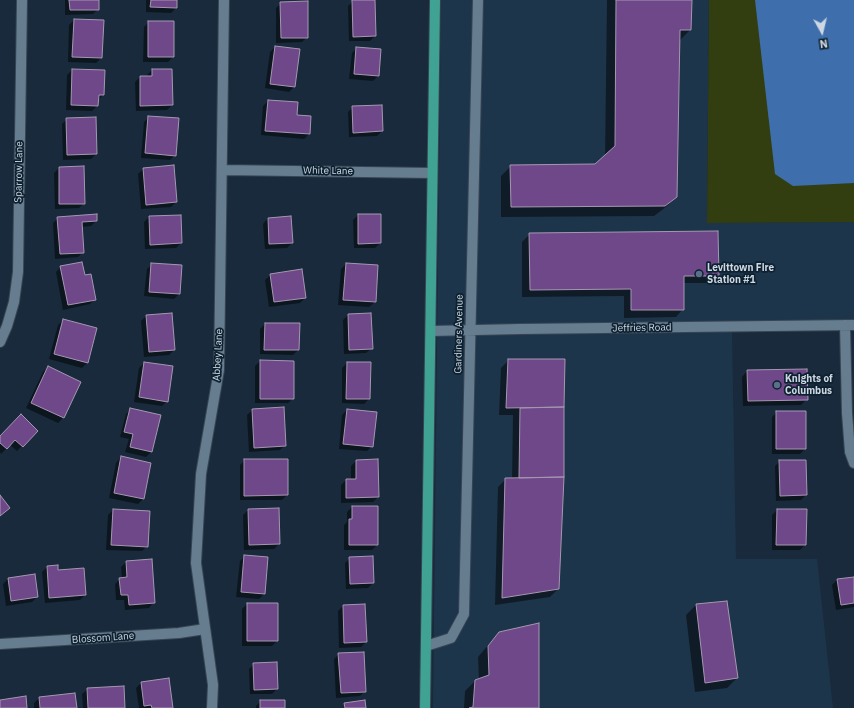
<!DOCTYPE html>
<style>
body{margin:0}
#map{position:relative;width:854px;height:708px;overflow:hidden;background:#182a3b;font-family:"IBM Plex Sans",sans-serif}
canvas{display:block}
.north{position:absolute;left:802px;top:12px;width:40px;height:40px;-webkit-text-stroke:3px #0e2130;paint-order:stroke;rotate:172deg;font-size:11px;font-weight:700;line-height:16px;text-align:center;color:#cdd8e3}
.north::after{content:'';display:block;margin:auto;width:14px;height:18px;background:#cdd8e3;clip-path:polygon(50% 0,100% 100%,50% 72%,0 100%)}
</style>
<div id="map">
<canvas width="854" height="708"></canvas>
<div class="north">N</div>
</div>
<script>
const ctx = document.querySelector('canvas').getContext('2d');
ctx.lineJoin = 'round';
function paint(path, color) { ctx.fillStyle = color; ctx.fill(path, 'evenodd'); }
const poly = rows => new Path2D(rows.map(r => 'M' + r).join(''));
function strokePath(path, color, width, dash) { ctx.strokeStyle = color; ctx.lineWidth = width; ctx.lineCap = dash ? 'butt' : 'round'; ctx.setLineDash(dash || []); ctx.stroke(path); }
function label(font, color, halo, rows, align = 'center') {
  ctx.font = font + ' "IBM Plex Sans",sans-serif'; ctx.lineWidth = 3.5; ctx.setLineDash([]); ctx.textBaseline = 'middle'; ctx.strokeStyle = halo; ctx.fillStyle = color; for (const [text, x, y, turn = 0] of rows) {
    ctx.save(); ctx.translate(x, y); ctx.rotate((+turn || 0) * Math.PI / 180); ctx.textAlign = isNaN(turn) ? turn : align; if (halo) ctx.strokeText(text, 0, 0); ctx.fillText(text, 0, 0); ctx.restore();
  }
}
paint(poly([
 [441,0,709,0,707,223,854,222,854,329,732,331,736,559,817,559,833,708,433,708]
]), '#1d354a');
paint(poly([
 [709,0,854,0,854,222,707,223]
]), '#333e10');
paint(poly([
 [755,0,854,0,854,183,793,186,775,174]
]), '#3f6eac');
paint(poly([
 [65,0,98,0,98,9,93,14,65,15],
 [146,0,176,0,176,8,171,13,146,12],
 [607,0,691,0,690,30,680,40,678,40,676,197,666,207,654,216,501,217,501,176,511,166,596,165,605,157],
 [353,1,375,36,370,41,349,41,348,6],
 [281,3,307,37,302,42,276,43,276,8],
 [74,20,103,21,101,58,96,63,68,62,69,25],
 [149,22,173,57,168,62,143,62,144,27],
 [275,47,294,87,289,92,265,88,270,52],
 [357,48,378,76,373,81,349,79,352,53],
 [72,70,103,95,98,100,97,106,92,111,66,110,67,75],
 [152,70,171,70,172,105,167,110,136,111,135,82,140,77,147,77,147,75],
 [268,101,296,116,309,134,304,139,261,135,263,106],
 [381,106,382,131,377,136,349,137,348,112,353,107],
 [149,117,175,155,170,160,141,158,144,122],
 [67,119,96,154,91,159,63,160,62,124],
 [173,166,176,202,171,207,141,209,138,174,143,169],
 [59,168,84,203,79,208,55,209,54,173],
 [358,215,380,243,375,248,354,248,353,220],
 [149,217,181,243,176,248,145,249,144,222],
 [58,218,96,221,91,226,81,227,83,252,78,257,55,259,53,223],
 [268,218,292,243,287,248,265,249,263,224],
 [530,234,718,275,710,283,683,283,683,309,676,317,624,318,624,296,522,297,522,242],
 [152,264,179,294,174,299,144,296,147,269],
 [346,264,375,302,369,307,338,305,341,269],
 [61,267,95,299,90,304,63,310,56,272],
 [271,275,305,298,300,303,269,307,265,280],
 [348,315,372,348,366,353,344,354,343,320],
 [146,316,174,350,169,355,144,357,141,321],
 [63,320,87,363,82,368,49,359,58,325],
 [265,324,298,350,293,355,260,354,260,329],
 [509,360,564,360,563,477,558,589,550,597,495,605,498,487,506,479,512,479,513,415,499,415,501,368],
 [260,361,293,398,288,403,255,403,255,366],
 [144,363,167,401,162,406,134,402,139,368],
 [347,363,369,399,364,404,342,403,342,368],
 [48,367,80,382,63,418,58,423,26,408,43,372],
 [747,371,807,399,801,405,743,406,742,377],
 [131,409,151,452,146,457,125,452,129,439,120,437,126,414],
 [252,410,285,445,280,450,249,452,247,415],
 [347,410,372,446,367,451,339,449,342,415],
 [777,412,805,449,800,454,772,454,772,417],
 [37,431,17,451,10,445,1,454,0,452,0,437],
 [121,457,143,499,138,504,109,498,116,463],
 [245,460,287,495,282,500,240,500,240,465],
 [356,461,378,497,373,502,341,503,341,485,346,480,351,480,351,466],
 [780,461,806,495,801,500,776,501,775,466],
 [352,507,377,545,372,550,344,550,344,525,347,522,347,512],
 [278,509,279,544,274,549,244,550,243,515,248,510],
 [113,510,149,512,147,546,142,551,106,550,108,515],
 [777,510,805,545,800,550,772,550,772,515],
 [245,556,267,558,264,594,259,599,236,597,240,561],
 [372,557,373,583,368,588,346,589,345,563,350,558],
 [126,562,154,602,149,608,125,610,124,600,116,600,115,584,120,579,122,579,121,567],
 [57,566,58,571,85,595,80,600,45,603,42,572,47,567],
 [34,576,37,597,32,602,6,606,3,584,8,579],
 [854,578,854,607,836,610,832,585,837,580],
 [247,604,277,641,272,646,242,646,242,609],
 [696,605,737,678,727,688,695,692,686,615],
 [343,606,366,642,361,647,339,648,338,611],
 [500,633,538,708,464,708,465,691,475,681,479,680,478,657,489,644],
 [339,654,365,691,360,696,336,698,334,659],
 [254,664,277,689,272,694,250,694,249,669],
 [141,683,172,708,139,708,136,688],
 [88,689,124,708,83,708,82,694],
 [74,694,76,708,34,708,34,703,39,698],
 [261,701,284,708,256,708,256,706]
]), '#0007');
const building = poly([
 [69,0,99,0,99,10,70,10,69,0],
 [151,0,177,0,177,8,150,7,151,0],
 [352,0,375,0,376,36,353,37,352,0],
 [616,0,692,0,691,30,680,30,677,197,665,206,511,207,510,165,595,164,615,146,616,0],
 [308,1,308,38,281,38,280,2,308,1],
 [74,19,104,20,102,58,72,57,74,19],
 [148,21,174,21,174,57,148,57,148,21],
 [275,46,300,49,295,87,270,84,275,46],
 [356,47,381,49,379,76,354,74,356,47],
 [72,69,105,70,104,95,99,95,98,106,71,105,72,69],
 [152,69,172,69,173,105,140,106,140,76,152,76,152,69],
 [268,100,298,102,297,115,311,116,310,134,265,131,268,100],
 [382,105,383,131,353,133,352,106,382,105],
 [148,116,179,118,176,156,145,153,148,116],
 [96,117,97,154,67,155,66,118,96,117],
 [174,165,177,202,146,205,143,168,174,165],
 [84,166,85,204,59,204,59,167,84,166],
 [97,214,97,221,82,222,84,253,60,254,57,217,97,214],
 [358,214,381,214,381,243,358,244,358,214],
 [181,215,182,243,150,245,149,216,181,215],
 [291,216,293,243,269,244,268,218,291,216],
 [718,231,719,276,684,276,684,310,631,310,631,289,530,290,529,233,718,231],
 [82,262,85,275,91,274,96,300,68,305,60,266,82,262],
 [151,263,182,265,180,294,149,292,151,263],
 [346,263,378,265,376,302,343,300,346,263],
 [302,269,306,298,274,302,270,274,302,269],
 [172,313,175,350,149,352,146,315,172,313],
 [371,313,373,349,349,350,348,314,371,313],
 [63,319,97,328,88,363,54,354,63,319],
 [265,323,300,323,299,350,264,350,265,323],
 [508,359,565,359,564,407,506,408,508,359],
 [260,360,294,361,294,399,260,399,260,360],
 [144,362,173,366,168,402,139,397,144,362],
 [347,362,371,362,370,399,346,399,347,362],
 [48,366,81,382,64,418,31,403,48,366],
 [807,369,808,400,748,401,747,370,807,369],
 [284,407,286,446,254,448,252,409,284,407],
 [564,407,564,477,519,478,520,408,564,407],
 [130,408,161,415,152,452,130,447,133,434,124,432,130,408],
 [347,409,377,412,373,447,343,444,347,409],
 [776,411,806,411,806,449,776,449,776,411],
 [21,414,38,431,23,447,15,440,7,449,0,443,0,436,21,414],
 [121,456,151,463,144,499,114,493,121,456],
 [244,459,288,459,288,495,244,496,244,459],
 [378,459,379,497,346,498,346,479,356,479,356,460,378,459],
 [779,460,806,460,807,495,780,496,779,460],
 [564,477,559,589,502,598,505,478,564,477],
 [0,495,10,508,0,516,0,495],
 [352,506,378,506,378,545,349,545,349,519,352,519,352,506],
 [279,508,280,544,249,545,248,509,279,508],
 [113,509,150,511,148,547,111,545,113,509],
 [777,509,807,509,806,545,776,545,777,509],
 [244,555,268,557,265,594,241,592,244,555],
 [373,556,374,583,350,584,349,557,373,556],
 [152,559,155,603,129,605,128,595,121,595,119,578,127,577,126,561,152,559],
 [58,565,58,570,84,568,86,595,49,598,47,566,58,565],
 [35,574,38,597,11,601,8,578,35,574],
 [854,577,854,603,841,605,837,579,854,577],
 [727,601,738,678,705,683,696,604,727,601],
 [247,603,278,603,278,641,247,641,247,603],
 [365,604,367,642,344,643,343,605,365,604],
 [539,623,539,708,469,708,473,707,475,680,489,675,488,646,499,632,539,623],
 [364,652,366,692,341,693,338,653,364,652],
 [277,662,278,689,254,690,253,663,277,662],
 [169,678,173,708,152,708,151,705,144,706,141,682,169,678],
 [124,686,125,708,88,708,87,688,124,686],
 [75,693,77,708,40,708,39,697,75,693],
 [26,696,27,708,0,708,0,700,26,696],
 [260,700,285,700,285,708,260,708,260,700],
 [365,700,366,708,345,708,344,703,365,700]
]);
paint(building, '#6f488a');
strokePath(building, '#a597b0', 1);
const minor = poly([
 [223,170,432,173],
 [845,325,847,413,850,452,854,463],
 [431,331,520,329,854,325],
 [0,342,7,326,14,302,18,272,22,0],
 [0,644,179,633,205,629],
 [426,646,451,638,464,614,478,0],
 [212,708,213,685,196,563,201,474,219,370,224,0]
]);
const major = poly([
 [425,708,435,0]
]);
strokePath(minor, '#374553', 12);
strokePath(major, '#374553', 12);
strokePath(minor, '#667c8f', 10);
strokePath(major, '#3fa292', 10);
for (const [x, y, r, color] of [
 [699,274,4,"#5c6f8a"],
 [777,385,4,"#5c6f8a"]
]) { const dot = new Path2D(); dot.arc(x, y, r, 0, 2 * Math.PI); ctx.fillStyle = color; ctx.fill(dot); strokePath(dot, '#0e2130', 1.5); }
label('10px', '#cdd8e3', '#0e2130', [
 ["White Lane",328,171,1],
 ["Sparrow Lane",19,172,-89],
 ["Jeffries Road",642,328,-1],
 ["Gardiners Avenue",459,334,-89],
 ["Abbey Lane",218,355,-87],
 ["Blossom Lane",103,638,-4]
]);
label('bold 10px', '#cdd8e3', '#0e2130', [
 ["Levittown Fire",707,268],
 ["Station #1",707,280],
 ["Knights of",785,379],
 ["Columbus",785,391]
], 'left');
</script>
